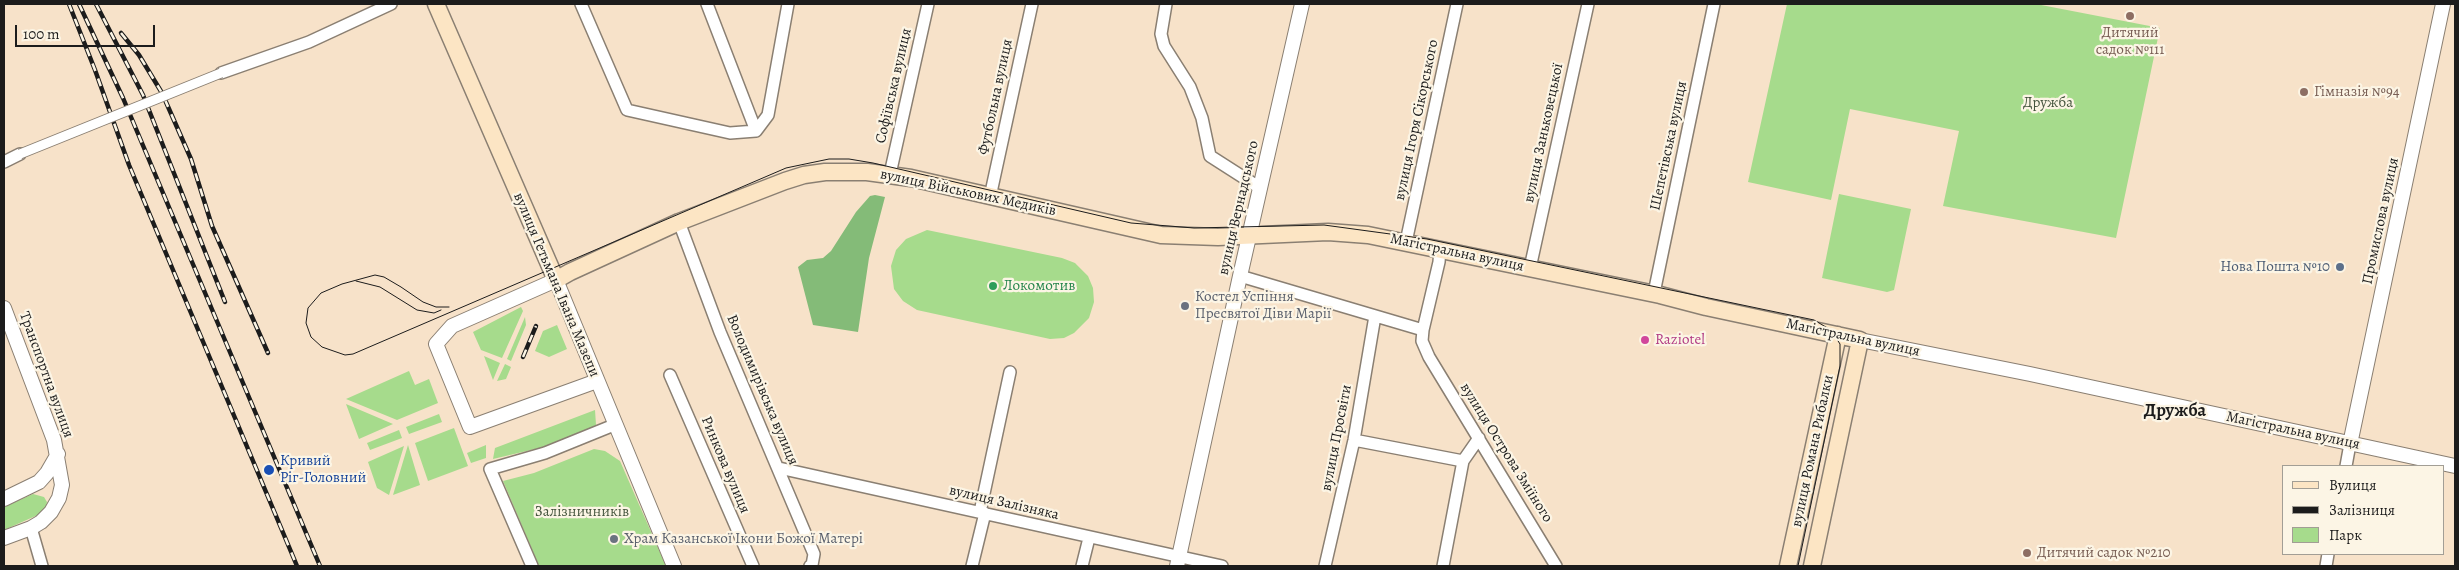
<!DOCTYPE html>
<meta charset="utf-8">
<style>
body{margin:0}
#map{position:relative;width:2459px;height:570px;overflow:hidden;background:#f7e2c9;font-family:Alegreya,serif}
canvas{display:block}
.frame{position:absolute;inset:0;border:5px solid #1c1c1c;pointer-events:none}
.legend{position:absolute;left:2282px;top:465px;width:162px;height:90px;box-sizing:border-box;background:#fcf5e5;border:1px solid #a29e95;margin:0;padding:6px 9px;list-style:none;font-size:15px;color:#1c1c1c}
.legend li{display:flex;align-items:center;gap:10px;height:25px}
.legend b{width:25px;border:1px solid #a29e95}
.scale{position:absolute;left:15px;top:25px;width:140px;height:22px;box-sizing:border-box;border:2px solid #1c1c1c;border-top:0;padding-left:6px;font-size:15px;line-height:18px;white-space:nowrap;color:#1c1c1c;-webkit-text-stroke:4px #fcf5e5;paint-order:stroke}
</style>
<div id="map">
<canvas width="2459" height="570"></canvas>
<div class="frame"></div>
<ul class="legend">
<li><b style="height:6px;background:#fce5c4"></b>Вулиця</li>
<li><b style="height:6px;background:#1c1c1c"></b>Залізниця</li>
<li><b style="height:14px;background:#a6db8c"></b>Парк</li>
</ul>
<div class="scale">100 m</div>
</div>
<script>
const ctx = document.querySelector('canvas').getContext('2d');
ctx.lineJoin = 'round';
function paint(path, color) { ctx.fillStyle = color; ctx.fill(path, 'evenodd'); }
const poly = rows => new Path2D(rows.map(r => 'M' + r).join(''));
function strokePath(path, color, width, dash) { ctx.strokeStyle = color; ctx.lineWidth = width; ctx.lineCap = dash ? 'butt' : 'round'; ctx.setLineDash(dash || []); ctx.stroke(path); }
function label(font, color, halo, rows, align = 'center') {
  ctx.font = font + ' Alegreya,serif'; ctx.lineWidth = 4.5; ctx.setLineDash([]); ctx.textBaseline = 'middle'; ctx.strokeStyle = halo; ctx.fillStyle = color; for (const [text, x, y, turn = 0] of rows) {
    ctx.save(); ctx.translate(x, y); ctx.rotate((+turn || 0) * Math.PI / 180); ctx.textAlign = isNaN(turn) ? turn : align; if (halo) ctx.strokeText(text, 0, 0); ctx.fillText(text, 0, 0); ctx.restore();
  }
}
paint(poly([
 [1787,4,2036,4,2160,28,2116,238,1943,206,1959,131,1850,109,1831,200,1748,182],
 [1839,194,1911,209,1894,290,1887,292,1822,278],
 [927,230,1062,258,1075,263,1088,276,1093,288,1094,302,1089,318,1074,333,1064,338,1050,339,917,310,903,301,894,289,891,266,896,250,906,239],
 [521,307,523,311,502,358,481,350,473,332],
 [525,317,526,325,511,361,507,359],
 [557,325,567,349,549,357,535,351,543,331],
 [484,356,500,363,493,380],
 [505,364,511,367,506,379,497,381],
 [409,371,415,385,429,379,438,403,397,420,346,399],
 [346,404,393,424,359,439],
 [595,410,596,425,588,430,552,445,493,459,495,448],
 [439,414,442,422,409,434,406,427],
 [454,428,468,466,428,481,415,443],
 [399,430,402,438,370,450,367,443],
 [408,445,420,485,393,495],
 [486,445,486,458,471,463,467,453],
 [404,446,389,495,377,488,368,462],
 [594,449,605,451,620,461,666,566,539,566,503,481,534,473],
 [33,494,44,497,47,502,46,508,40,514,4,530,4,507]
]), '#a6db8c');
paint(poly([
 [875,195,885,197,869,258,858,332,813,325,798,267,807,260,823,258,831,251,856,212,870,196]
]), '#84bb78');
const minor = poly([
 [581,4,627,110,730,133,756,131],
 [707,4,756,131],
 [1166,4,1161,34,1164,46,1190,87,1202,118,1210,156,1260,188],
 [221,73,309,42,391,4],
 [756,131,768,115,788,4],
 [4,162,20,154],
 [890,174,928,4],
 [990,197,1032,4],
 [679,222,720,332,814,554,812,565,810,566],
 [1406,242,1457,4],
 [1530,268,1588,4],
 [1240,276,1423,330,1422,341,1429,357,1556,566],
 [1654,293,1714,4],
 [1423,330,1439,262,1440,249],
 [670,375,753,566],
 [1354,440,1463,461],
 [2346,466,2350,444],
 [779,468,1222,566],
 [980,512,1010,372],
 [31,528,42,566],
 [532,566,490,469,545,453,614,425],
 [972,566,985,513],
 [1082,566,1089,538],
 [1325,566,1354,440,1375,316],
 [1443,566,1463,461,1479,438],
 [2326,566,2328,554]
]);
const tertiary = poly([
 [4,308,54,440,62,485,59,498,51,512,41,522,31,528,4,538],
 [1860,340,2030,374,2455,466],
 [597,381,470,427,436,344,452,326,556,280,674,566],
 [2350,444,2443,4],
 [4,499,39,482,47,473,58,454],
 [1177,566,1240,276,1302,4]
]);
const secondary = poly([
 [436,4,556,280,570,272,679,222,785,181,804,175,825,172,867,172,911,178,1161,235,1218,237,1328,232,1368,235,1660,295,1706,307,1860,340,1812,566],
 [1788,566,1838,335]
]);
strokePath(minor, '#8a7f72', 14);
strokePath(tertiary, '#8a7f72', 16);
strokePath(secondary, '#8a7f72', 19);
strokePath(minor, '#fff', 11);
strokePath(tertiary, '#fff', 14);
strokePath(secondary, '#fce5c4', 16);
strokePath(poly([
 [356,281,380,287,417,310,434,313,441,310],
 [449,307,436,307,423,302,401,287,384,277,375,275,342,284,321,293,308,308,306,323,311,337,322,347,345,355,353,354,786,168,829,159,849,159,873,163,1131,223,1194,228,1324,225,1427,239,1814,320,1831,330,1840,344,1840,366,1798,566]
]), '#1c1c1c', 1);
const rail = poly([
 [69,4,95,70,129,165,297,566],
 [79,4,123,98,320,566],
 [96,4,143,95,225,302],
 [121,33,139,55,162,93,191,159,212,226,268,353],
 [523,357,536,326]
]);
strokePath(rail, '#1c1c1c', 4.5);
strokePath(rail, '#fcf5e5', 2.5, [8]);
const pedestrianBridge = poly([
 [20,154,221,73]
]);
strokePath(pedestrianBridge, '#8a7f72', 11, []);
strokePath(pedestrianBridge, '#fff', 9);
for (const [x, y, r, color] of [
 [2130,16,5,"#8d6e63"],
 [2304,92,5,"#8d6e63"],
 [2340,267,5,"#5c6f8a"],
 [993,286,5,"#2e9e5b"],
 [1185,306,5,"#6b7280"],
 [1645,340,5,"#d1479c"],
 [269,470,6,"#1a4fb4"],
 [614,539,5,"#6b7280"],
 [2027,553,5,"#8d6e63"]
]) { const dot = new Path2D(); dot.arc(x, y, r, 0, 2 * Math.PI); ctx.fillStyle = color; ctx.fill(dot); strokePath(dot, '#fcf5e5', 2); }
label('15px', '#785e54', '#fcf5e5', [
 ["Дитячий",2130,33,"center"],
 ["садок №111",2130,50,"center"],
 ["Гімназія №94",2314,92],
 ["Дитячий садок №210",2037,553]
], 'left');
label('15px', '#1c1c1c', '#fcf5e5', [
 ["Софіївська вулиця",894,86,-77],
 ["Футбольна вулиця",996,97,-78],
 ["вулиця Ігоря Сікорського",1417,120,-78],
 ["вулиця Заньковецької",1544,133,-78],
 ["Шепетівська вулиця",1669,146,-78],
 ["вулиця Військових Медиків",968,193,12],
 ["вулиця Вернадського",1239,208,-77],
 ["Промислова вулиця",2381,221,-78],
 ["Магістральна вулиця",1457,253,12],
 ["вулиця Гетьмана Івана Мазепи",556,285,67],
 ["Магістральна вулиця",1853,338,12],
 ["Транспортна вулиця",46,375,70],
 ["Володимирівська вулиця",762,390,67],
 ["Магістральна вулиця",2293,431,12],
 ["вулиця Просвіти",1337,438,-79],
 ["вулиця Романа Рибалки",1813,451,-78],
 ["вулиця Острова Зміїного",1506,453,58],
 ["Ринкова вулиця",725,465,67],
 ["вулиця Залізняка",1004,503,13]
]);
label('15px', '#45553e', '#fcf5e5', [
 ["Дружба",2048,103],
 ["Залізничників",582,512]
]);
label('15px', '#4e5e75', '#fcf5e5', [
 ["Нова Пошта №10",2330,267]
], 'right');
label('15px', '#27864d', '#fcf5e5', [
 ["Локомотив",1003,286]
], 'left');
label('15px', '#5b616d', '#fcf5e5', [
 ["Костел Успіння",1195,297],
 ["Пресвятої Діви Марії",1195,314],
 ["Храм Казанської Ікони Божої Матері",624,539]
], 'left');
label('15px', '#b23c85', '#fcf5e5', [
 ["Raziotel",1655,340]
], 'left');
label('15px', '#164399', '#fcf5e5', [
 ["Кривий",280,461],
 ["Ріг-Головний",280,478]
], 'left');
label('bold 18px', '#1c1c1c', '#fcf5e5', [
 ["Дружба",2175,412]
]);
</script>
